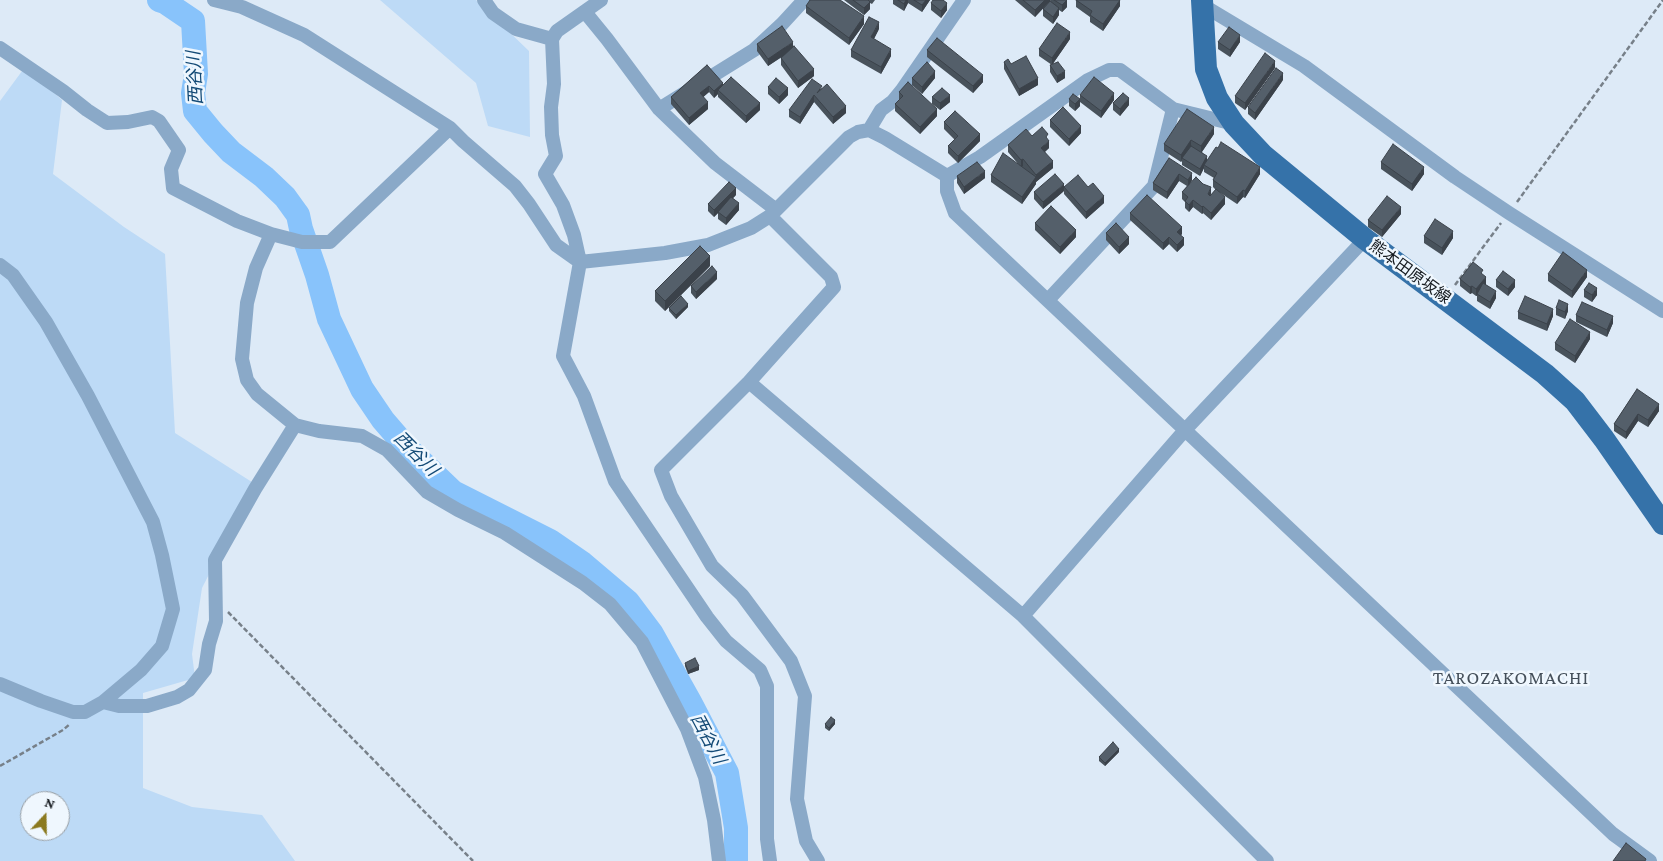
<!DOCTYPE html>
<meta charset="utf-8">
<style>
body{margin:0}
#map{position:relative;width:1663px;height:861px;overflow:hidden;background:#ddeaf7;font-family:"Crimson Pro",serif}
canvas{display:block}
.north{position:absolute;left:20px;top:791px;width:50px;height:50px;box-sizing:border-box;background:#eff7fe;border:1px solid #989fa5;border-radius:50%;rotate:21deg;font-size:14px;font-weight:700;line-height:20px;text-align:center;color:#151a1f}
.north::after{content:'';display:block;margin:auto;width:18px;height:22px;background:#8b7a20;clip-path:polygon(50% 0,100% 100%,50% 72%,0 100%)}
</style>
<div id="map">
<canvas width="1663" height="861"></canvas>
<div class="north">N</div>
</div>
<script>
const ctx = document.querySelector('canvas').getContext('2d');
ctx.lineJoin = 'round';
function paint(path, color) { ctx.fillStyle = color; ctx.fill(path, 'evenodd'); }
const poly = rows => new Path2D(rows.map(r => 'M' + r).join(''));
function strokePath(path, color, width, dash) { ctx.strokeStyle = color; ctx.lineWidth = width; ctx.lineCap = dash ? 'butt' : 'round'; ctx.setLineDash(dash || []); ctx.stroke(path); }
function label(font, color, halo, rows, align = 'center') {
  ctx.font = font + ' "Crimson Pro","Noto Sans JP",serif'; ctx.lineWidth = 5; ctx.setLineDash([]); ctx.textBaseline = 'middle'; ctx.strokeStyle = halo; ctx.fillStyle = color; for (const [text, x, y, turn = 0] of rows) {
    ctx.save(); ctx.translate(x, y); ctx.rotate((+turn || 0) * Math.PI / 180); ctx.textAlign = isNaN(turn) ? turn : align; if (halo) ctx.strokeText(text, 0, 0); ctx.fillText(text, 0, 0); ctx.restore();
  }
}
paint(poly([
 [380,0,476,0,529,51,530,137,488,126,476,83],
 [25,67,62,100,53,174,124,227,165,254,175,433,255,484,202,588,192,654,195,678,143,693,143,788,192,807,262,815,295,861,0,861,0,101],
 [30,801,60,801,60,831,30,831]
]), '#bddaf6');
strokePath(poly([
 [159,0,165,2,193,21,196,74,193,93,195,111,213,133,231,152,264,177,285,197,298,215,301,229,317,275,329,319,362,389,383,420,408,449,453,492,550,541,582,563,628,602,652,634,690,702,727,773,736,828,736,861]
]), '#88c3fb', 24);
strokePath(poly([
 [1517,202,1663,0],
 [1455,285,1501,223],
 [228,612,473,861],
 [0,766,63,730,70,724]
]), '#778089', 2.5, [5, 2.5]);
strokePath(poly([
 [214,0,242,7,304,35,450,128,463,141,515,186,529,204,556,245,580,262,665,253,708,245,751,228,770,216,849,137,858,132,869,130,885,138,947,176],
 [484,0,493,13,516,29,552,39],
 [601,0,557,31,552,39,554,84,551,107,552,135,556,156,545,174,563,205,574,235,580,262,563,356,584,396,615,481,707,617,726,641,760,670,767,686,767,839,770,861],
 [1199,3,1304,66,1455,177,1509,213,1663,311],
 [585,12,607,39,659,109,715,163,775,209],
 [0,48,63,91,87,110,107,123,128,122,152,117,159,121,179,150,171,169,173,188,237,221,271,234,302,242,330,242,450,128],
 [659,109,754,50,782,24,804,0],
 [869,130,881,110,893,101,902,90,964,0],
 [947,176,947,191,955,213,1613,834,1650,861],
 [947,176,980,157,1088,80,1109,70,1120,70,1173,109,1234,124],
 [770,216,831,277,834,287,749,382,661,470,671,496,712,566,742,595,791,661,805,696,797,799,806,841,818,861],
 [271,234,256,268,247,303,242,359,247,380,257,394,295,425,319,431,362,436,387,450,427,492,458,510,505,533,583,583,610,604,642,642,687,729,705,777,714,820,719,861],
 [0,265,13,275,46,322,88,396,153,522,162,555,173,609,162,646,141,670,103,702,85,712,73,712,41,701,0,684],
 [1048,300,1154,186,1173,109],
 [749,382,1023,616,1267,861],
 [1023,616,1185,430,1365,239],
 [103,702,119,706,147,706,177,697,189,690,205,670,209,644,216,621,215,560,255,489,295,425]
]), '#8aa9c8', 14);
strokePath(poly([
 [1202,0,1206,69,1217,98,1234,124,1263,155,1365,239,1545,374,1575,401,1604,439,1663,524]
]), '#3572a9', 22);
paint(poly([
 [844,0,875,0,872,4,870,3,870,9,864,15],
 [893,0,930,0,922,12,908,3,904,11,893,4],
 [1015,0,1051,0,1050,1,1051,2,1051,0,1067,0,1067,7,1062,12,1059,10,1059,15,1053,24,1043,16,1043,9,1049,2,1035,17],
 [1076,0,1120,0,1120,6,1103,31,1090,22,1090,17,1076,7],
 [931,3,947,10,941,18,931,10],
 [806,6,864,24,849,45,806,13],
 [879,29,874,39,891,56,881,74,851,57,851,50],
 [1070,39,1052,65,1065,78,1057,83,1050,72,1050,65,1052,65,1039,56,1039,49],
 [1218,42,1240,42,1230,57,1218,49],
 [757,44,793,48,814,76,798,88,781,65,781,58,785,55,768,66,757,51],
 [927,50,983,82,973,93,927,57],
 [1004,62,1011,64,1038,85,1019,96,1004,69],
 [707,65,723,85,760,110,746,123,718,97,718,94,714,98,709,92,703,97,708,109,689,125,671,104,671,97],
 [1275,68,1245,110,1235,103,1235,96],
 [912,78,935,78,922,94,912,85],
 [1283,80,1255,120,1248,114,1248,107],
 [768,87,788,95,779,104,768,94],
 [822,88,846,113,833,124,814,102,800,124,789,117,789,110],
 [899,92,937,116,920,134,895,111,895,104,900,99,899,99],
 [1080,95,1114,100,1101,118,1080,102],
 [932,97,950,102,940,110,932,104],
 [1069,99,1080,106,1075,111,1069,106],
 [1113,103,1129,105,1120,116,1113,110],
 [1050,120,1081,133,1069,146,1050,127],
 [944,122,980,141,958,163,948,153,948,146,955,140,944,129],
 [1214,134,1202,152,1207,160,1260,174,1245,198,1243,197,1237,204,1219,192,1225,204,1211,220,1203,213,1202,214,1193,207,1189,212,1185,208,1185,202,1182,199,1182,192,1187,186,1179,181,1167,199,1153,190,1153,183,1169,158,1192,180,1190,184,1211,194,1210,196,1216,190,1213,187,1213,180,1214,178,1204,172,1204,168,1200,176,1182,165,1182,161,1181,162,1164,151,1164,144],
 [1032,136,1049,148,1045,152,1053,168,1036,182,1036,181,1036,184,1022,204,991,182,991,175,1019,165,1008,152,1008,145],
 [1381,162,1424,174,1412,191,1381,169],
 [957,176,985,178,964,194,957,183],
 [1064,187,1104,203,1086,219,1064,194],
 [1064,191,1043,209,1034,199,1034,192],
 [736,195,733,198,739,210,726,225,718,219,718,213,714,217,708,211,708,204],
 [1130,213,1182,234,1181,235,1184,245,1177,252,1169,244,1163,250,1130,220],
 [1401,214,1382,237,1368,227,1368,220],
 [1035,223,1076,237,1060,254,1035,230],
 [1106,233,1129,244,1119,254,1106,240],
 [1424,236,1453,238,1442,255,1424,243],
 [710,266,665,311,655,301,655,291],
 [1548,274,1587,277,1572,298,1548,281],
 [1483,275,1486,285,1496,298,1490,309,1477,301,1477,296,1476,296,1472,293,1470,294,1460,286,1460,279],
 [717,279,696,299,691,293,691,286],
 [1496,280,1515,287,1508,296,1496,287],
 [1584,290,1597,295,1592,302,1584,297],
 [688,307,676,319,669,311,669,308],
 [1556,308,1568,311,1565,319,1556,315],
 [1518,312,1553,316,1547,331,1518,319],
 [1576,315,1613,323,1607,337,1576,322],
 [1590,339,1575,363,1555,350,1555,343],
 [1637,389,1659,411,1648,427,1638,421,1626,439,1614,431,1614,424],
 [685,663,699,670,688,674,685,666],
 [825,724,835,724,829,731,825,728],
 [1119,752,1105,766,1099,761,1099,757]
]), '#48525b');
paint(poly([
 [906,0,908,0,908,3,904,11,904,4],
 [926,0,930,0,922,12,922,5],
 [1045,0,1051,0,1035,17,1035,10],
 [1067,0,1067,7,1062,12,1062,5],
 [1120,0,1120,6,1103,31,1103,24],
 [870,2,870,9,864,15,864,8],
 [947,3,947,10,941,18,941,11],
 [1059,8,1059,15,1053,24,1053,17],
 [864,16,864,24,849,45,849,38],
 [879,22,879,29,871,44,871,37],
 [1070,32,1070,39,1052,65,1052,58],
 [1240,35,1240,42,1230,57,1230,50],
 [793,42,793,49,768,66,768,59],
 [891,49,891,56,881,74,881,67],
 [1275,61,1275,68,1245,110,1245,103],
 [814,69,814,76,798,88,798,81],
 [935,71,935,78,922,94,922,87],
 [1065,71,1065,78,1057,83,1057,76],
 [1283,73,1283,80,1255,120,1255,113],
 [983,75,983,82,973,93,973,86],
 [1038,78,1038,85,1019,96,1019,89],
 [723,83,723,90,718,90,718,94,714,98,714,91],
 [709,86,709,92,700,100,700,93],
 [788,88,788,95,779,104,779,97],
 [1114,93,1114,100,1101,118,1101,111],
 [814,95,814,102,800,124,800,117],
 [950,95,950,102,940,110,940,103],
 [1129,98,1129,105,1120,116,1120,109],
 [1080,99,1080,106,1075,111,1075,104],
 [708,102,708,109,689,125,689,118],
 [760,103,760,110,746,123,746,116],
 [846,106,846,113,833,124,833,117],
 [937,109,937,116,920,134,920,127],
 [1081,126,1081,133,1069,146,1069,139],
 [1214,127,1214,134,1201,153,1201,146],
 [980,134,980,141,958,163,958,156],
 [1191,140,1191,147,1182,158,1181,162,1181,155],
 [1049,141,1049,148,1041,155,1041,148],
 [1207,156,1207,163,1204,165,1204,168,1200,176,1200,169],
 [1023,159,1023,166,1021,167,1021,160],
 [1053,161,1053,168,1036,182,1036,175],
 [1260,167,1260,174,1245,198,1245,191],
 [1424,167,1424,174,1412,191,1412,184],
 [985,171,985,178,964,194,964,187],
 [1192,173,1192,180,1188,187,1188,180],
 [1179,174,1179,181,1167,199,1167,192],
 [1036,177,1036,184,1022,204,1022,197],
 [1064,184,1064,191,1043,209,1043,202],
 [1211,187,1211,194,1208,201,1208,194],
 [736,188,736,195,714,217,714,210],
 [1243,190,1243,197,1237,204,1237,197],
 [1104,196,1104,203,1086,219,1086,212],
 [1225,197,1225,204,1211,220,1211,213],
 [1193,200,1193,207,1189,212,1189,205],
 [739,203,739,210,726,225,726,218],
 [1203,206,1203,213,1202,214,1202,207],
 [1401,207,1401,214,1382,237,1382,230],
 [1182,227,1182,234,1177,239,1177,232],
 [1076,230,1076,237,1060,254,1060,247],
 [1453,231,1453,238,1442,255,1442,248],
 [1129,237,1129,244,1119,254,1119,247],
 [1169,237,1169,244,1163,250,1163,243],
 [1184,238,1184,245,1177,252,1177,245],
 [710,256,710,266,665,311,665,301],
 [1587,270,1587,277,1572,298,1572,291],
 [717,272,717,279,696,299,696,292],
 [1486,277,1486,284,1478,294,1477,294,1476,296,1476,289],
 [1515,280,1515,287,1508,296,1508,289],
 [1472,286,1472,293,1470,294,1470,287],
 [1597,288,1597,295,1592,302,1592,295],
 [1496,291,1496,298,1490,309,1490,302],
 [688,304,688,307,676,319,676,315],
 [1568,304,1568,311,1565,319,1565,312],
 [1553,309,1553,316,1547,331,1547,324],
 [1613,316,1613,323,1607,337,1607,330],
 [1590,332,1590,339,1575,363,1575,356],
 [1659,404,1659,411,1648,427,1648,420],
 [1638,414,1638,421,1626,439,1626,432],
 [699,666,699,670,688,674,688,671],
 [835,720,835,724,829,731,829,728],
 [1119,749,1119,752,1105,766,1105,763]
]), '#3b424a');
const building = poly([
 [810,0,840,0,864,16,849,38,806,6,810,0],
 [853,0,868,0,870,2,864,8,853,0],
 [898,0,906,0,904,4,898,0],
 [914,0,926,0,922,5,914,0],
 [933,0,943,0,947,3,941,11,931,3,933,0],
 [1023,0,1045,0,1035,10,1023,0],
 [1054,0,1067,0,1062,5,1054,0],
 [1076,0,1120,0,1103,24,1090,15,1092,11,1076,0],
 [1050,1,1059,8,1053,17,1043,9,1050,1],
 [869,17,879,22,871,37,891,49,881,67,851,50,869,17],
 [1057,23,1070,32,1052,58,1039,49,1057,23],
 [782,26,793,42,768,59,757,44,782,26],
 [1229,27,1240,35,1230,50,1218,42,1229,27],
 [937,38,983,75,973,86,927,50,937,38],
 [794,46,814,69,798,81,781,58,794,46],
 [1265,53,1275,61,1245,103,1235,96,1265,53],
 [1026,56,1038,78,1019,89,1004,62,1008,59,1011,64,1026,56],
 [927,62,935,71,922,87,912,78,927,62],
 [1058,62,1065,71,1057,76,1050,65,1058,62],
 [707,65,723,83,714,91,709,86,700,93,708,102,689,118,671,97,707,65],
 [1276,68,1283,73,1255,113,1248,107,1276,68],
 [731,77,760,103,746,116,718,90,731,77],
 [1094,77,1114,93,1101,111,1080,95,1094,77],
 [776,78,788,88,779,97,768,87,776,78],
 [812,79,822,86,817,93,827,84,846,106,833,117,814,95,800,117,789,110,812,79],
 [908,82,937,109,920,127,895,104,903,96,899,92,908,82],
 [942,88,950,95,940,103,932,97,942,88],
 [1123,93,1129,98,1120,109,1113,103,1123,93],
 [1073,94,1080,99,1075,104,1069,99,1073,94],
 [1063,107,1081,126,1069,139,1050,120,1063,107],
 [1187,109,1214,127,1201,146,1191,140,1181,155,1164,144,1187,109],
 [955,111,980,134,958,156,948,146,958,136,944,122,955,111],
 [1042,127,1048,134,1046,137,1049,141,1041,148,1053,161,1036,175,1023,159,1021,160,1008,145,1026,129,1032,136,1042,127],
 [1221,142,1260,167,1245,191,1243,190,1237,197,1213,180,1217,173,1204,165,1216,147,1218,148,1221,142],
 [1393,144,1424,167,1412,184,1381,162,1393,144],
 [1191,146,1207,156,1200,169,1182,158,1191,146],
 [1003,153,1036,177,1022,197,991,175,1003,153],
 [1169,158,1192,173,1188,180,1179,174,1167,192,1153,183,1169,158],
 [977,162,985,171,964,187,957,176,977,162],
 [1055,174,1064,184,1043,202,1034,192,1055,174],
 [1078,175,1088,187,1093,183,1104,196,1086,212,1064,187,1078,175],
 [1196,177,1203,184,1211,187,1208,194,1210,196,1216,189,1225,197,1211,213,1203,206,1202,207,1193,200,1189,205,1185,201,1188,197,1182,192,1196,177],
 [729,182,736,188,714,210,708,204,729,182],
 [1147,195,1182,227,1177,232,1184,238,1177,245,1169,237,1163,243,1130,213,1147,195],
 [1387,196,1401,207,1382,230,1368,220,1387,196],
 [731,197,739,203,726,218,718,212,731,197],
 [1051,206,1076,230,1060,247,1035,223,1051,206],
 [1435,219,1453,231,1442,248,1424,236,1435,219],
 [1116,223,1129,237,1119,247,1106,233,1116,223],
 [700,246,710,256,665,301,655,291,700,246],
 [1563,252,1587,270,1572,291,1548,274,1563,252],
 [1473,262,1483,270,1481,273,1486,277,1476,289,1472,286,1470,287,1460,279,1473,262],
 [712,266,717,272,696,292,691,286,712,266],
 [1503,271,1515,280,1508,289,1496,280,1503,271],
 [1483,283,1496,291,1490,302,1477,294,1483,283],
 [1589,283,1597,288,1592,295,1584,290,1589,283],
 [681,296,688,304,676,315,669,308,681,296],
 [1525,296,1553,309,1547,324,1518,312,1525,296],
 [1559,300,1568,304,1565,312,1556,308,1559,300],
 [1582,302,1613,316,1607,330,1576,315,1582,302],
 [1570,319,1590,332,1575,356,1555,343,1570,319],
 [1637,389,1659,404,1648,420,1638,414,1626,432,1614,424,1637,389],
 [695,658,699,666,688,671,685,663,695,658],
 [831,717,835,720,829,728,825,724,831,717],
 [1113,742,1119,749,1105,763,1099,757,1113,742],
 [1626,843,1646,859,1645,861,1613,861,1626,843]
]);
paint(building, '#545f6a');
strokePath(building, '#3b424a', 1);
label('16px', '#151a1f', '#eff7fe', [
 ["熊本田原坂線",1410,272,36]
]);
label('italic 18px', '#134a76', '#eff7fe', [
 ["西谷川",195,78,-93],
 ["西谷川",416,454,45],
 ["西谷川",708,739,62]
]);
ctx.letterSpacing = '1px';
label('19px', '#444f5a', '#eff7fe', [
 ["TAROZAKOMACHI",1511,678]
]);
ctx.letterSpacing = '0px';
</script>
